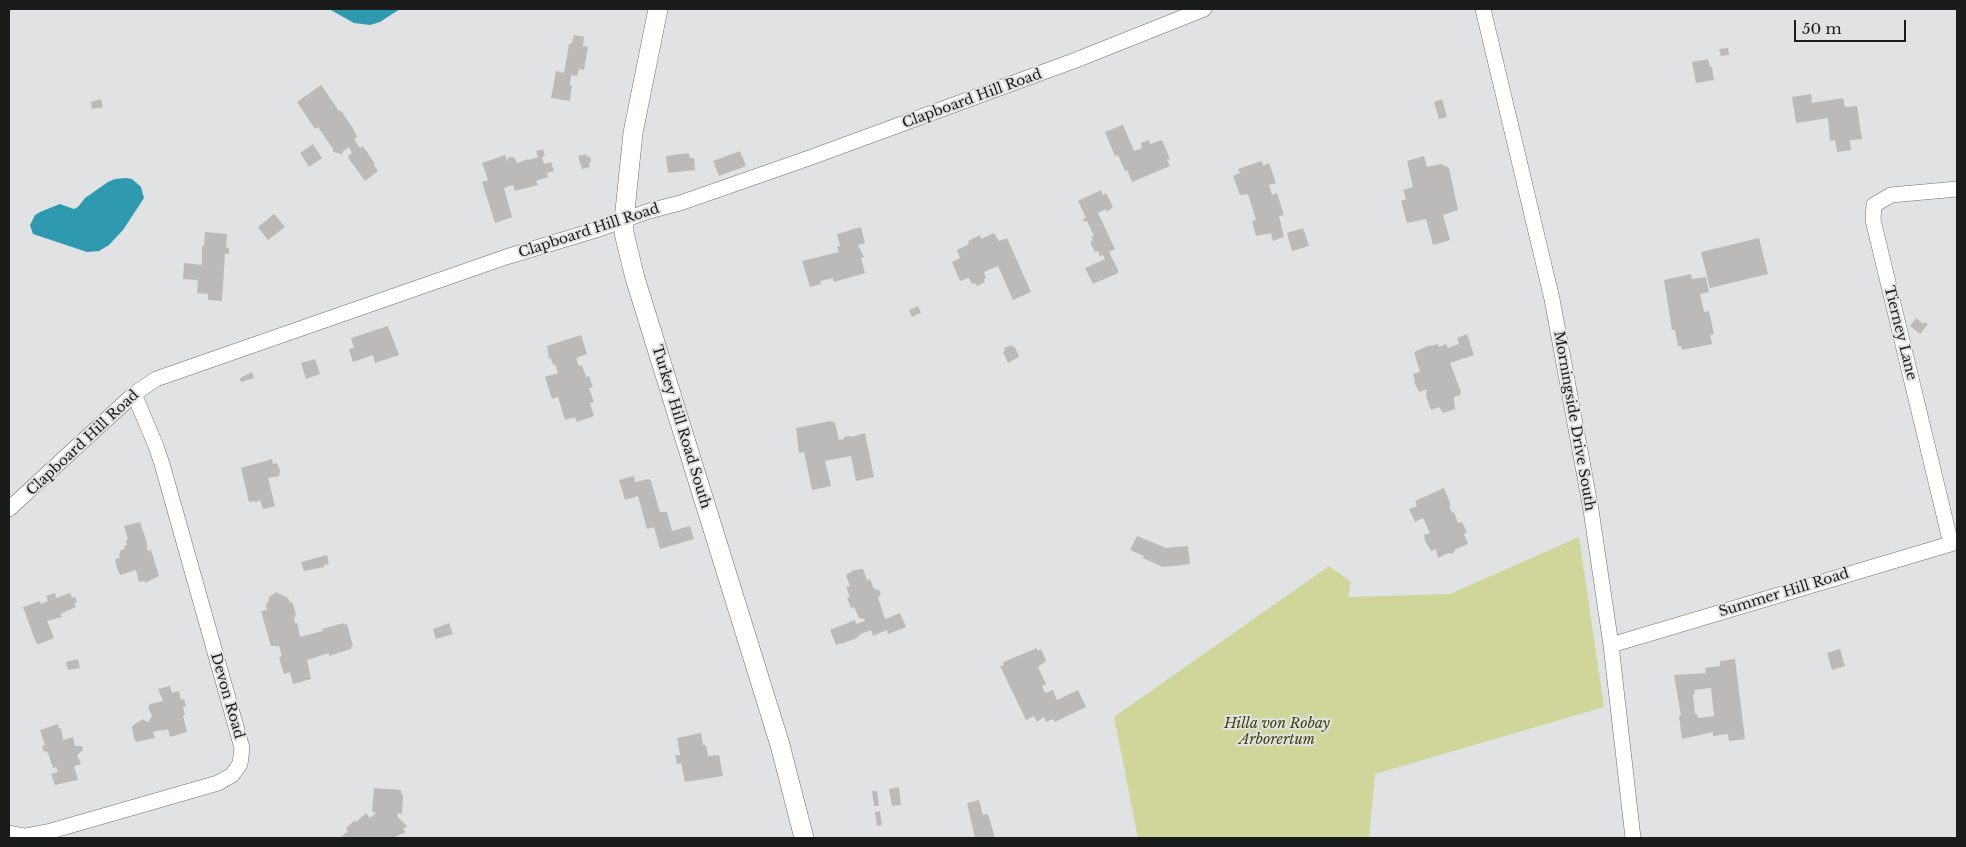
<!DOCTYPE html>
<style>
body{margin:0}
#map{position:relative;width:1966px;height:847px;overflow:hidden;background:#e1e2e3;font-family:"Libre Baskerville",serif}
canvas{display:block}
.frame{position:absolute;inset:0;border:10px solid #1a1b1b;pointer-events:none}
.scale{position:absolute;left:1794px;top:20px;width:112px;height:22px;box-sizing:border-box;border:2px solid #1a1b1b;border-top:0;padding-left:6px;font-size:15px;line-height:18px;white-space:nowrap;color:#1a1b1b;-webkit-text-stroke:4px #e1e2e3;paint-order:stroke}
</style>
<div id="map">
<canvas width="1966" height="847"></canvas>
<div class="frame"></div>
<div class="scale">50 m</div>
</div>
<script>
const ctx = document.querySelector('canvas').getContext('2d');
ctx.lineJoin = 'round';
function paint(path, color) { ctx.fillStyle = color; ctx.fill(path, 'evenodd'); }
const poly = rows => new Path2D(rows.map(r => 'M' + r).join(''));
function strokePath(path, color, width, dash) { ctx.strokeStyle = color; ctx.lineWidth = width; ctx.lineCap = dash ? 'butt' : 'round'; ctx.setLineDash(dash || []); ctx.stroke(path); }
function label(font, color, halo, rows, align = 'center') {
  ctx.font = font + ' "Libre Baskerville",serif'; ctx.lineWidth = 4; ctx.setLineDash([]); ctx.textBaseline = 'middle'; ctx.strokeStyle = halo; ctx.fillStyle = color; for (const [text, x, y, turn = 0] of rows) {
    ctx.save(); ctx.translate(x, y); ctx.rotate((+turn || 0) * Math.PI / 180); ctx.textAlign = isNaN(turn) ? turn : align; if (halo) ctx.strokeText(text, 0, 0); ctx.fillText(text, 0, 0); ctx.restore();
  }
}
paint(poly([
 [1579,537,1604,707,1375,774,1369,838,1138,838,1114,717,1329,566,1351,582,1348,597,1450,594]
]), '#d0d699');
paint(poly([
 [329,9,400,9,380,22,370,25,354,23],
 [126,178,132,179,141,187,144,198,123,230,109,245,99,251,87,252,33,234,30,225,35,215,40,212,60,204,74,209,78,207,85,198,108,182,115,179]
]), '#2f9aaf');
paint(poly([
 [574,35,584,37,583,46,588,47,584,70,579,69,577,76,571,75,570,85,572,85,570,101,551,98,556,71,564,73,569,44,572,43],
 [1728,48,1729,55,1721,56,1719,49],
 [1708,59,1710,67,1712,67,1714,80,1696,83,1692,62],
 [321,85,337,108,338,111,339,110,342,112,354,130,357,137,354,139,360,148,362,146,365,149,375,164,374,165,378,171,365,181,349,159,348,156,352,153,349,147,343,151,342,154,333,152,333,149,318,127,315,129,297,102],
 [1811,94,1812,103,1843,98,1845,107,1857,106,1862,139,1850,140,1851,150,1837,152,1835,140,1830,141,1828,118,1796,123,1792,97],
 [101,99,103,107,92,109,91,102],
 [1442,99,1447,117,1439,119,1434,102],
 [1123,125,1134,151,1142,148,1141,143,1149,140,1150,144,1162,140,1170,159,1167,160,1170,166,1132,182,1127,170,1125,171,1118,155,1115,156,1105,132],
 [313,144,322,158,309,167,300,153],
 [543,149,545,156,542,157,544,164,551,162,554,171,547,173,548,177,536,181,538,185,515,191,513,185,504,188,512,217,495,223,482,182,488,180,482,163,505,155,507,161,508,158,512,157,515,158,517,163,528,159,529,160,538,157,536,151],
 [740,151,746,166,719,176,713,161],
 [689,153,690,158,694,158,695,170,668,173,666,156],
 [586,154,587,157,590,156,591,162,589,163,590,167,582,169,578,156],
 [1424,156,1427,167,1441,164,1449,168,1458,210,1443,215,1450,240,1433,245,1426,219,1407,223,1401,201,1406,199,1403,190,1413,187,1407,161],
 [1262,161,1263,166,1269,163,1276,183,1269,185,1272,195,1277,193,1284,215,1279,216,1284,237,1273,241,1271,233,1256,236,1252,221,1256,220,1248,194,1240,195,1233,176,1240,173,1238,169],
 [1101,190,1103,195,1106,193,1113,207,1107,212,1106,209,1098,213,1115,249,1109,252,1118,270,1118,273,1093,284,1085,268,1105,259,1103,255,1100,256,1098,251,1095,252,1090,242,1093,240,1091,237,1094,236,1087,221,1084,222,1083,219,1086,218,1078,201],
 [274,214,285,227,268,240,258,227],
 [861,227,865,243,858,245,864,257,861,258,865,273,834,282,833,278,820,281,821,284,810,287,802,261,839,252,837,247,840,246,837,234],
 [1303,228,1309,246,1292,251,1287,233],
 [205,232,227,234,226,248,229,248,229,254,225,254,222,301,208,300,208,294,197,293,198,280,183,279,184,263,202,265,202,246,204,246],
 [994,233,999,241,1007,238,1031,292,1013,300,998,266,984,272,986,278,984,279,985,282,977,286,975,283,972,284,969,278,960,281,952,262,960,258,957,250,969,244,968,241,980,235,981,239],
 [1759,238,1768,274,1710,288,1701,252],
 [1691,274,1692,279,1706,277,1709,292,1700,294,1704,312,1709,311,1714,334,1710,335,1712,344,1682,350,1681,346,1678,346,1675,330,1672,330,1664,280],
 [918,306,921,313,912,317,909,310],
 [1916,318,1923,324,1925,322,1928,324,1920,334,1910,326],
 [388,326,399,355,375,363,373,355,353,362,349,349,354,348,351,338],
 [1467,334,1474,355,1450,363,1461,392,1460,395,1454,397,1454,399,1455,409,1443,413,1439,407,1431,410,1426,396,1427,389,1419,392,1414,382,1415,381,1413,374,1420,372,1414,352,1430,345,1430,346,1438,344,1439,347,1446,344,1448,348,1459,344,1457,338],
 [581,335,587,354,576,358,579,366,582,365,586,377,589,376,593,387,589,388,594,402,590,403,594,416,577,422,575,417,565,420,558,397,552,399,545,377,558,373,555,364,553,365,551,358,549,359,547,346],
 [1012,345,1013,347,1015,347,1019,357,1008,363,1003,352,1005,351,1004,348],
 [315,359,320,374,306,379,301,363],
 [252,372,254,378,241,382,240,378],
 [831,421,835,423,839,440,844,439,844,437,851,436,851,437,865,433,874,477,856,481,851,456,825,461,831,486,812,490,804,452,799,453,796,428],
 [272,459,273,464,277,463,280,471,279,476,268,478,275,506,263,509,260,500,255,503,255,501,249,502,241,468],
 [634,476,635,482,649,479,651,481,660,512,667,512,672,531,690,526,694,539,660,549,654,527,647,529,638,496,625,500,619,480],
 [1444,488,1451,505,1449,506,1452,513,1454,512,1458,523,1462,522,1467,532,1464,534,1468,544,1456,549,1452,554,1449,553,1438,558,1436,549,1431,551,1425,541,1424,535,1430,533,1423,518,1415,522,1409,509,1417,506,1415,501],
 [140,522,147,543,147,549,148,551,151,550,159,576,145,583,145,581,139,582,136,570,120,575,116,565,115,559,120,558,119,555,121,550,125,549,124,546,127,545,126,540,128,539,124,526],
 [1137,536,1166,548,1188,546,1190,564,1163,567,1143,558,1144,556,1130,550],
 [327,555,329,564,324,565,324,567,304,571,301,562],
 [863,569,867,580,870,579,874,589,879,590,881,594,878,597,885,619,900,613,906,627,888,634,887,630,873,636,871,630,861,634,857,638,841,644,841,643,836,645,830,630,855,620,856,624,865,621,864,619,859,618,854,607,851,608,847,598,850,597,846,587,850,586,846,575,854,570],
 [276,592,288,598,290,603,291,601,293,604,296,615,294,618,295,623,297,623,298,626,300,637,323,631,322,629,344,623,345,625,347,624,353,646,351,647,351,649,329,656,329,653,307,660,311,679,293,684,290,672,284,674,279,657,282,656,279,646,271,646,261,611,267,610,266,604,268,603,269,597],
 [55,593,56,598,70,593,72,598,75,597,77,602,74,603,76,607,60,614,62,617,47,621,54,638,39,644,36,643,23,607,40,601,41,604,48,601,46,596],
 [449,623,453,634,436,639,433,629],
 [1037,648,1037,651,1041,649,1046,661,1038,667,1046,684,1042,686,1045,693,1053,690,1057,700,1078,690,1086,707,1055,722,1053,719,1046,722,1044,717,1037,722,1034,716,1026,720,1000,666,1004,665,1003,662],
 [1840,649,1845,666,1832,670,1827,653],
 [78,659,80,668,68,670,66,662],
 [1735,659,1745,739,1729,741,1728,734,1713,736,1713,732,1682,739,1679,716,1681,716,1674,675,1706,673,1705,668,1720,666,1720,661],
 [1711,688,1714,716,1698,718,1697,714,1695,714,1693,695,1695,694,1694,690],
 [170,686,172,693,179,691,181,700,184,699,186,706,183,707,185,715,183,716,187,732,170,737,168,729,162,731,161,730,153,732,155,738,136,742,135,739,134,739,132,726,143,719,147,722,149,721,152,716,148,707,150,704,163,701,158,689],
 [58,724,59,729,61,728,63,740,73,737,75,746,82,746,83,750,77,755,81,764,74,766,78,780,55,785,51,774,58,772,56,767,53,768,48,753,46,751,44,752,42,746,45,745,40,730],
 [701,733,703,745,706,745,708,756,719,755,723,776,685,782,681,763,677,764,675,755,680,755,677,738],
 [899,787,901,805,892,806,889,789],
 [374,788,401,790,401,794,403,794,402,814,398,813,397,816,407,826,403,829,406,832,393,838,340,838,348,831,346,828,355,820,356,822,366,813,370,818,376,813,372,812],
 [872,791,877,791,879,806,874,806],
 [979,800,983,815,988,814,995,838,975,838,967,803],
 [880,811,882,825,877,826,875,812]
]), '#bcbab9');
const minor = poly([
 [1483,9,1552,299,1591,510,1611,645,1633,838],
 [9,509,134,394,156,379,506,257,599,229,649,211,680,203,809,158,1076,60,1204,9],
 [1951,544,1873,220,1874,205,1891,195,1957,189],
 [1611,645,1957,542],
 [9,833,25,836,51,831,218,783,232,775,240,764,242,748,162,464,156,446,134,394]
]);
const tertiary = poly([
 [658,9,633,133,624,220,624,233,635,278,780,745,804,838]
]);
strokePath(minor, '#6e6f70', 16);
strokePath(tertiary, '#6e6f70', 20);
strokePath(minor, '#fff', 15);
strokePath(tertiary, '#fff', 19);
label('14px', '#1a1b1b', '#e1e2e3', [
 ["Clapboard Hill Road",972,99,-20],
 ["Clapboard Hill Road",589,231,-18],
 ["Tierney Lane",1900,333,76],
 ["Morningside Drive South",1574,421,80],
 ["Turkey Hill Road South",681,427,73],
 ["Clapboard Hill Road",83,443,-43],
 ["Summer Hill Road",1784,593,-17],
 ["Devon Road",227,696,74]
]);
label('italic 14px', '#404206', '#e1e2e3', [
 ["Hilla von Robay",1277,724],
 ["Arborertum",1277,740]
]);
</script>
